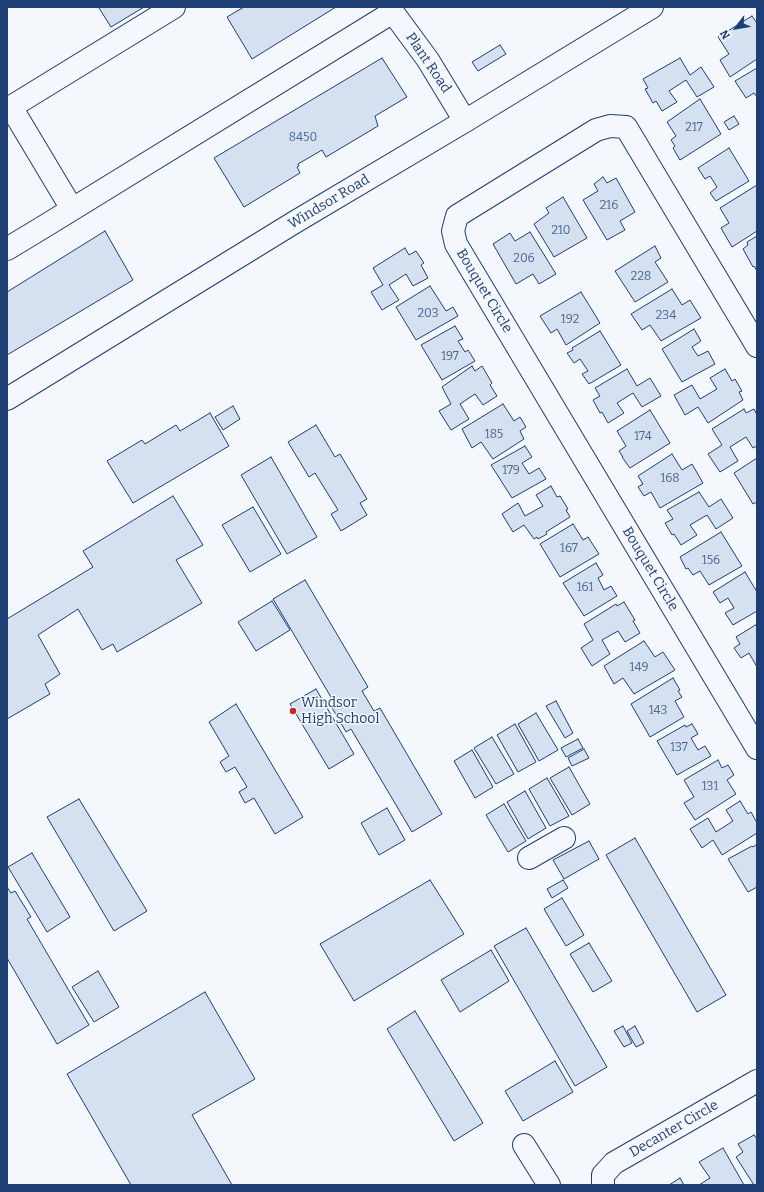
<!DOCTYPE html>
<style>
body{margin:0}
#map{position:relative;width:764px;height:1192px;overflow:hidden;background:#f4f7fb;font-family:Bitter,serif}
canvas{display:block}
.frame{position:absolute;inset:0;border:8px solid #1d3f73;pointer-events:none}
.north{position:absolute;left:716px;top:8px;width:40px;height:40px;-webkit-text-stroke:3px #f4f7fb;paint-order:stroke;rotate:239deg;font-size:11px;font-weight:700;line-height:16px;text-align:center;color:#1d3f73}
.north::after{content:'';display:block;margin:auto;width:14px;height:18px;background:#1d3f73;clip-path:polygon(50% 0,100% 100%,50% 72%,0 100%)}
</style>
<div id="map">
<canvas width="764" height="1192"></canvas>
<div class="frame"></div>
<div class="north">N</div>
</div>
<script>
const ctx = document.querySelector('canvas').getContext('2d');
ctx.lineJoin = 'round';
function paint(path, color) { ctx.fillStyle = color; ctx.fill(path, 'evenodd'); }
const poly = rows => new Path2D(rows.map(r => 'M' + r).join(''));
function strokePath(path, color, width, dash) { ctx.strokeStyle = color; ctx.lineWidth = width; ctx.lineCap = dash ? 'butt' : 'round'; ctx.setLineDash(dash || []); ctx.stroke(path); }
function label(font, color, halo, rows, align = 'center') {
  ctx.font = font + ' Bitter,serif'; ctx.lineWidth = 3; ctx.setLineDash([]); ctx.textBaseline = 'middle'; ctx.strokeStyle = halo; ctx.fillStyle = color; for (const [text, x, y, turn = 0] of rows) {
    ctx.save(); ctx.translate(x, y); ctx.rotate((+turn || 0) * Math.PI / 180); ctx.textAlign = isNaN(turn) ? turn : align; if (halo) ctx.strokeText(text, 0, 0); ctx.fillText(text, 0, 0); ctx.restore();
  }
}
const building = poly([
 [100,7,144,7,111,27,99,8,100,7],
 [244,7,336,7,252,59,227,17,244,7],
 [752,16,757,23,757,59,730,77,720,60,729,54,718,37,752,16],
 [500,45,506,54,478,71,472,62,500,45],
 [382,58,407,97,375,116,378,126,326,157,322,150,298,164,299,166,297,167,300,173,244,207,214,158,382,58],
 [680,58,690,75,701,67,714,87,697,97,686,80,669,91,677,102,662,111,656,101,653,103,645,89,648,88,643,79,680,58],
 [757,68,757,97,754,93,746,98,735,81,757,68],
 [700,99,721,134,680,160,673,148,675,146,671,140,676,136,667,122,700,99],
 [734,116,739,124,729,130,724,122,734,116],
 [729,148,749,181,716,201,710,193,717,187,710,176,705,179,698,168,729,148],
 [603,177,607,183,616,178,635,212,620,221,625,230,607,240,583,200,598,191,594,184,603,177],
 [757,185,757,231,732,247,721,228,729,223,720,208,757,185],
 [563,197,587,238,554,257,534,224,549,213,546,208,563,197],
 [105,231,133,280,7,355,7,292,105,231],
 [530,232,556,274,539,284,533,274,516,284,493,244,510,233,515,241,530,232],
 [757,236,757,271,754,266,753,267,743,249,748,245,747,242,757,236],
 [655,246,661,258,655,262,668,282,635,302,615,271,655,246],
 [405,248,409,255,416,251,424,263,421,265,428,278,413,286,406,274,389,285,399,300,382,310,371,292,383,285,373,268,405,248],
 [430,286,446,311,453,307,458,316,416,340,396,307,430,286],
 [672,289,682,305,690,300,701,318,661,341,650,325,642,330,631,314,672,289],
 [581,292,600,323,566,345,557,329,551,333,540,316,581,292],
 [455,326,463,339,458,341,465,352,468,350,475,361,442,380,421,345,455,326],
 [694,329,701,341,692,347,698,356,708,351,715,364,682,382,662,349,694,329],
 [600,331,621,365,589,384,582,374,588,371,580,359,574,363,567,353,573,350,572,348,600,331],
 [472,366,475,371,482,366,492,383,490,385,497,396,483,405,475,394,460,404,469,419,451,430,439,411,451,404,442,387,472,366],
 [627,369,637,386,650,378,661,396,642,407,633,393,617,403,624,413,608,423,602,412,600,413,593,400,600,396,595,388,627,369],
 [725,369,732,381,735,379,742,391,739,392,743,400,708,423,698,407,685,415,674,395,692,385,700,399,717,389,710,378,725,369],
 [503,404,514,421,520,417,526,427,520,431,524,439,493,459,481,442,472,448,462,429,503,404],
 [233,406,240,419,223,430,215,417,233,406],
 [744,409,746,413,754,409,757,415,757,446,753,448,746,437,730,447,738,461,720,472,708,454,722,445,712,429,744,409],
 [650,410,670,443,630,468,622,457,623,457,619,451,626,446,617,431,650,410],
 [210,413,229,446,133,503,107,461,142,440,145,444,176,425,180,431,210,413],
 [316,425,335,457,340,454,367,499,360,503,367,515,341,531,331,514,338,510,315,473,309,477,288,442,316,425],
 [525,446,532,457,522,463,529,474,539,468,546,479,512,498,491,465,525,446],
 [672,454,682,470,692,464,703,483,660,508,651,492,644,496,638,487,643,484,638,476,672,454],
 [271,457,317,537,287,554,241,475,271,457],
 [757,458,757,502,753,504,734,473,757,458],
 [551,486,557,497,560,496,568,509,566,510,570,517,546,532,547,534,538,539,537,537,534,539,524,525,513,532,502,514,518,503,525,516,543,506,536,495,551,486],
 [699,492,709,507,721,499,733,518,716,529,707,515,690,525,697,535,681,545,674,534,672,535,665,523,673,519,667,510,699,492],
 [173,496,203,545,176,560,202,603,117,652,113,644,102,650,78,609,38,635,60,674,45,684,50,694,7,719,7,619,93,567,83,551,173,496],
 [253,507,281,554,250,572,222,525,253,507],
 [573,524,583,540,588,537,599,554,560,577,540,544,573,524],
 [721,532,742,566,709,585,700,571,693,575,688,568,686,569,680,557,721,532],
 [596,563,603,575,598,578,604,590,611,586,617,596,584,616,563,583,596,563],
 [745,572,757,592,757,611,733,625,725,613,734,608,728,598,720,603,713,592,745,572],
 [305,580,368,687,362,691,374,711,380,708,442,814,412,832,351,729,346,732,331,706,335,704,273,599,305,580],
 [272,601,290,630,256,651,238,622,272,601],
 [624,602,635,620,633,621,640,633,625,642,618,631,602,640,610,654,592,666,581,648,593,640,584,624,616,604,617,606,624,602],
 [757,624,757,667,749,653,741,658,734,648,740,644,736,637,757,624],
 [644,641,655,657,663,652,675,670,634,694,623,678,614,684,604,666,644,641],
 [673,678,680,690,678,691,682,697,675,701,684,717,650,737,631,704,673,678],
 [316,689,354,754,329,769,290,704,316,689],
 [556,701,573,733,565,738,546,706,556,701],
 [236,704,303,817,275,834,254,798,245,803,239,792,247,787,235,767,226,772,220,762,229,756,209,722,236,704],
 [536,713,558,750,539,761,518,724,536,713],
 [515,724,536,762,518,772,497,735,515,724],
 [692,724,698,734,691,738,698,750,705,746,711,756,677,775,657,741,685,725,686,727,692,724],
 [492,737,514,774,496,784,474,748,492,737],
 [578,739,583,748,566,757,561,748,578,739],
 [584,749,589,758,572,766,568,758,584,749],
 [472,750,493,787,475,798,454,761,472,750],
 [718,760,722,768,728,765,734,775,727,780,736,794,695,820,684,803,694,797,684,780,718,760],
 [569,767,590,804,572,815,550,778,569,767],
 [547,778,569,816,550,826,529,789,547,778],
 [525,791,546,828,528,839,507,802,525,791],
 [79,799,147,911,114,931,47,817,79,799],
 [740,801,748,814,751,812,757,823,757,833,722,855,713,840,702,848,690,829,708,818,716,832,733,821,726,810,740,801],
 [504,804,526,841,508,852,486,815,504,804],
 [387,808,405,840,379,855,361,823,387,808],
 [635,838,726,995,697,1012,606,855,635,838],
 [589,841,599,859,564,879,553,860,589,841],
 [757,844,757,887,748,892,728,859,752,846,753,847,757,844],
 [32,853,70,917,47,932,8,867,32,853],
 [430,880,464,934,354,1001,320,944,430,880],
 [563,880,568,888,552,898,547,889,563,880],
 [7,887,11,893,15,891,31,917,27,919,89,1025,57,1044,7,958,7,887],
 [562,898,584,935,566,946,544,909,562,898],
 [526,928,607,1067,575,1086,494,946,526,928],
 [589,943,612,981,593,992,570,954,589,943],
 [491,950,509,981,460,1012,441,980,491,950],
 [98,971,119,1007,94,1022,72,987,98,971],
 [205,992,255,1079,192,1115,232,1185,131,1185,67,1074,205,992],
 [415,1011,483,1123,454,1141,387,1029,415,1011],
 [623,1026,632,1043,624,1047,614,1031,623,1026],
 [635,1026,644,1043,636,1047,627,1031,635,1026],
 [555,1061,573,1092,523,1121,505,1091,555,1061],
 [754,1135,757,1139,757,1185,754,1185,736,1157,743,1152,738,1144,754,1135],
 [723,1148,744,1185,699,1185,710,1178,699,1162,723,1148],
 [680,1178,684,1185,669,1185,680,1178]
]);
paint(building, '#d5e0f0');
strokePath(building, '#1d3f73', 1);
const minor = poly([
 [389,7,428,60,465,121],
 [11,107,72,209],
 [7,108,11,107,174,7],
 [7,249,45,226,393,12],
 [757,346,626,127,610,126,596,130,457,216,453,231,456,244,757,748],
 [529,858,564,838],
 [524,1145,549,1185],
 [603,1185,603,1175,614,1163,757,1081]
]);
const major = poly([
 [7,399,295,222,465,121,652,7]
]);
strokePath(minor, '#1d3f73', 24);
strokePath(major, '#1d3f73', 24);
strokePath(minor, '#f4f7fb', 22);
strokePath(major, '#f4f7fb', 22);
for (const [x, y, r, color] of [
 [293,711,4,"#c62828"]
]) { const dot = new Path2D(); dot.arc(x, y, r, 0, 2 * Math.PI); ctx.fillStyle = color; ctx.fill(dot); strokePath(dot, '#f4f7fb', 1.5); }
label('12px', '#4b6792', null, [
 ["217",694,128],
 ["8450",303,138],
 ["216",609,206],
 ["210",561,231],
 ["206",524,259],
 ["228",641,277],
 ["203",428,314],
 ["234",666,316],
 ["192",570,320],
 ["197",450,357],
 ["185",494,435],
 ["174",643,437],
 ["179",511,471],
 ["168",670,479],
 ["167",569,549],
 ["156",711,561],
 ["161",585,588],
 ["149",639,668],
 ["143",658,711],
 ["137",679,748],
 ["131",710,787]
]);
label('14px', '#1d3f73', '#f4f7fb', [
 ["Plant Road",428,63,56],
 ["Windsor Road",329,202,-31],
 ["Bouquet Circle",484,291,59],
 ["Bouquet Circle",650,569,59],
 ["Decanter Circle",674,1129,-30]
]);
label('14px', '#1d3f73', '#f4f7fb', [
 ["Windsor",301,703],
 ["High School",301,719]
], 'left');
</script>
